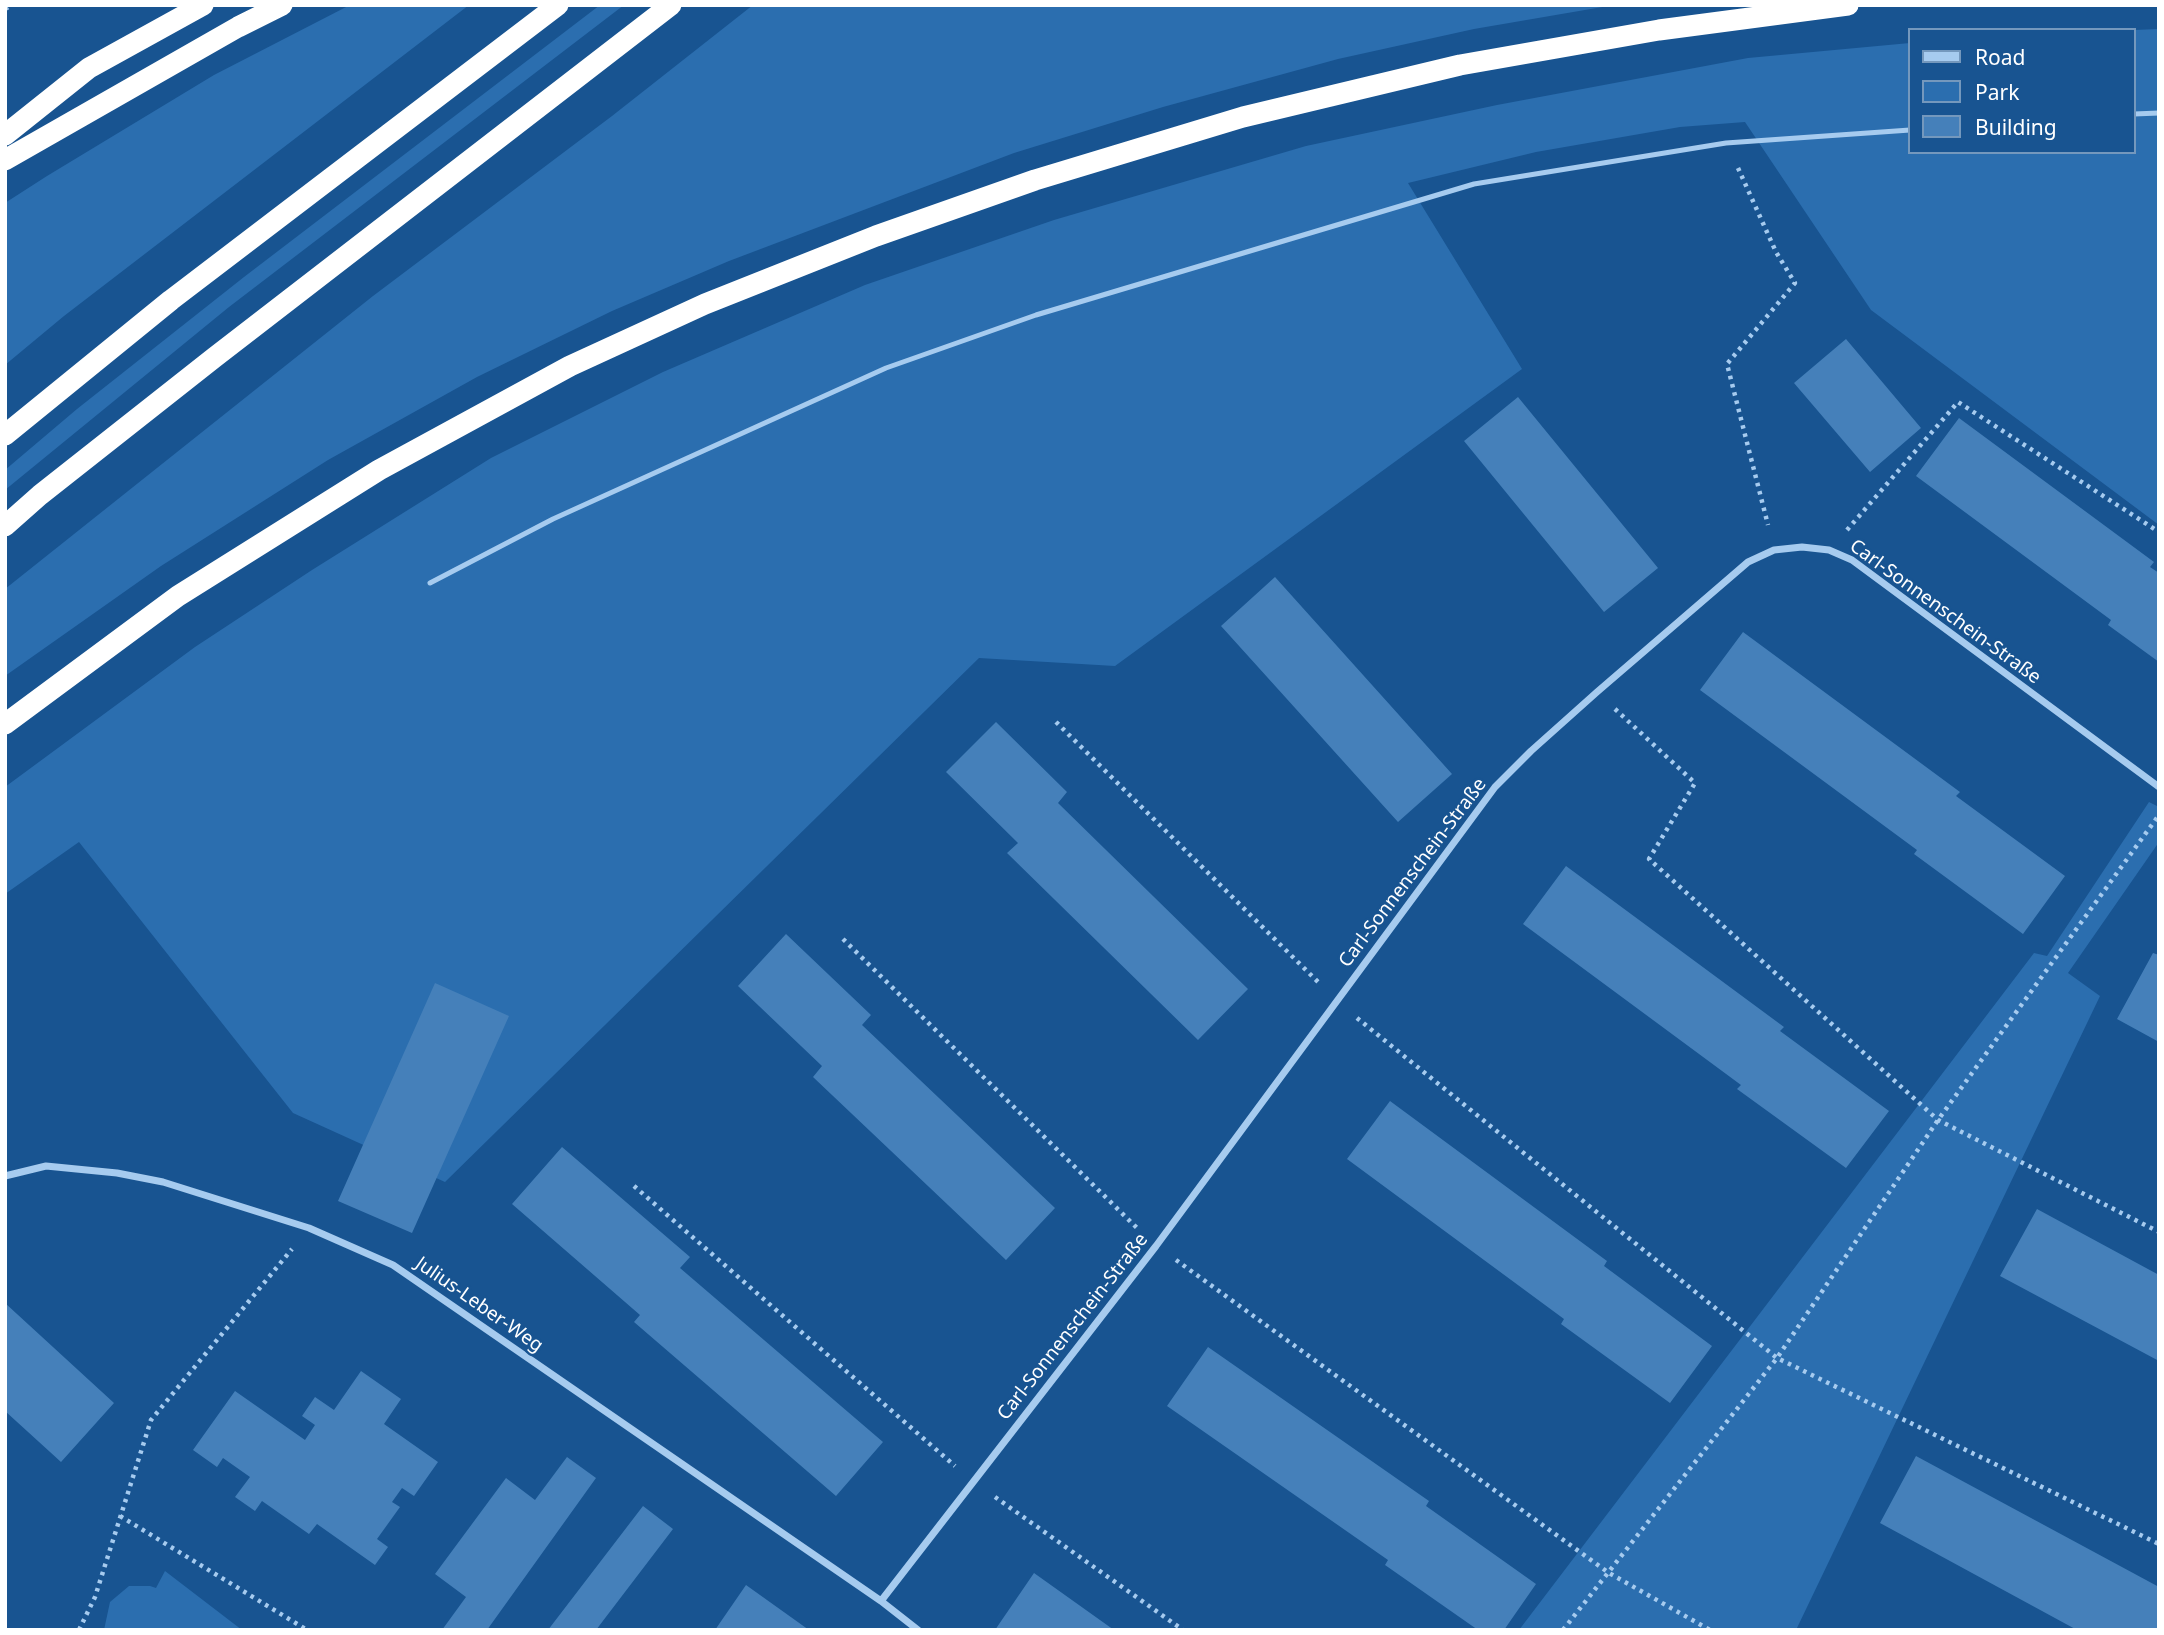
<!DOCTYPE html>
<meta charset="utf-8">
<style>
body{margin:0}
#map{position:relative;width:2164px;height:1635px;overflow:hidden;background:#185491;font-family:"Noto Sans",sans-serif}
canvas{display:block}
.frame{position:absolute;inset:0;border:7px solid #fff;pointer-events:none}
.legend{position:absolute;left:1908px;top:28px;width:228px;height:126px;box-sizing:border-box;background:#185491;border:2px solid #7498bd;margin:0;padding:9px 12px;list-style:none;font-size:21px;color:#fff}
.legend li{display:flex;align-items:center;gap:14px;height:35px}
.legend b{width:35px;border:2px solid #7498bd}
</style>
<div id="map">
<canvas width="2164" height="1635"></canvas>
<div class="frame"></div>
<ul class="legend">
<li><b style="height:9px;background:#a6cbef"></b>Road</li>
<li><b style="height:19px;background:#2b6eaf"></b>Park</li>
<li><b style="height:19px;background:#4580ba"></b>Building</li>
</ul>
</div>
<script>
const ctx = document.querySelector('canvas').getContext('2d');
ctx.lineJoin = 'round';
function paint(path, color) { ctx.fillStyle = color; ctx.fill(path, 'evenodd'); }
const poly = rows => new Path2D(rows.map(r => 'M' + r).join(''));
function strokePath(path, color, width, dash) { ctx.strokeStyle = color; ctx.lineWidth = width; ctx.lineCap = dash ? 'butt' : 'round'; ctx.setLineDash(dash || []); ctx.stroke(path); }
function label(font, color, halo, rows, align = 'center') {
  ctx.font = font + ' "Noto Sans",sans-serif'; ctx.lineWidth = 5; ctx.setLineDash([]); ctx.textBaseline = 'middle'; ctx.strokeStyle = halo; ctx.fillStyle = color; for (const [text, x, y, turn = 0] of rows) {
    ctx.save(); ctx.translate(x, y); ctx.rotate((+turn || 0) * Math.PI / 180); ctx.textAlign = isNaN(turn) ? turn : align; if (halo) ctx.strokeText(text, 0, 0); ctx.fillText(text, 0, 0); ctx.restore();
  }
}
paint(poly([
 [350,5,469,5,64,316,5,365,5,203,47,176,214,75],
 [600,5,624,5,229,307,5,490,5,470,77,409,244,277],
 [753,5,1614,5,1474,29,1338,59,1163,107,1014,153,729,261,612,311,477,377,328,460,161,566,5,676,5,589,373,296,612,116],
 [2159,29,2159,525,1871,310,1745,122,1680,127,1536,152,1408,183,1522,369,1115,666,979,658,445,1182,293,1113,79,842,5,894,5,787,195,647,312,570,491,458,663,372,865,285,1054,220,1306,146,1497,105,1748,58,1910,43,1910,152,2134,152,2134,30],
 [2149,802,2159,807,2159,842,2068,973,2100,996,1796,1630,1519,1630,2034,953,2047,956],
 [165,1571,242,1630,104,1630,110,1602,129,1586,150,1586,156,1588]
]), '#2b6eaf');
paint(poly([
 [1846,339,1921,428,1870,472,1794,383],
 [1518,397,1658,568,1604,612,1464,441],
 [1959,418,2154,562,2150,567,2159,573,2159,662,2108,625,2111,620,1916,476],
 [1275,577,1452,774,1398,822,1221,626],
 [1743,632,1960,792,1956,796,2065,876,2023,934,1914,854,1917,850,1700,690],
 [996,722,1067,792,1058,803,1248,989,1198,1040,1007,853,1018,843,946,772],
 [1566,866,1784,1027,1780,1031,1889,1111,1846,1168,1737,1089,1741,1085,1523,924],
 [786,934,871,1015,862,1025,1055,1208,1006,1260,813,1077,822,1066,738,986],
 [2153,953,2159,955,2159,1042,2117,1019],
 [435,983,509,1016,412,1233,338,1201],
 [1390,1101,1607,1261,1604,1266,1712,1346,1670,1403,1561,1324,1564,1319,1347,1159],
 [562,1147,690,1257,680,1268,883,1442,836,1496,634,1322,640,1315,512,1204],
 [2037,1209,2159,1275,2159,1361,2000,1276],
 [5,1303,114,1403,61,1462,5,1411],
 [1208,1347,1429,1501,1426,1506,1536,1584,1504,1630,1478,1630,1385,1565,1388,1560,1167,1406],
 [361,1371,401,1399,384,1424,438,1462,414,1496,402,1488,392,1502,400,1507,377,1539,388,1547,375,1565,317,1524,309,1534,262,1501,255,1511,235,1497,250,1477,223,1458,217,1467,193,1450,235,1391,305,1440,315,1425,302,1416,315,1397,334,1410],
 [1916,1456,2159,1587,2159,1630,2077,1630,1880,1523],
 [567,1457,596,1478,487,1630,442,1630,466,1597,435,1574,506,1478,535,1500],
 [643,1506,673,1529,596,1630,548,1630],
 [1034,1573,1114,1630,995,1630],
 [746,1585,809,1630,715,1630]
]), '#4580ba');
strokePath(poly([
 [5,9,12,5],
 [1738,168,1776,252,1795,283,1727,364,1768,525],
 [1847,530,1958,402,2159,532],
 [1615,709,1695,783,1649,859,1938,1120,2159,1232],
 [1056,722,1320,984],
 [843,939,1137,1228],
 [1357,1018,1777,1358,2159,1544],
 [634,1186,955,1466],
 [1176,1260,1609,1573,1710,1630],
 [995,1497,1183,1630],
 [120,1516,307,1630],
 [79,1630,95,1597,151,1420,292,1249],
 [1563,1630,1777,1358,1938,1120,2159,815]
]), '#a6cbef', 4.5, [3.5, 5]);
strokePath(poly([
 [2134,114,2159,113],
 [430,583,553,519,886,368,1036,315,1474,184,1726,143,1910,130]
]), '#a6cbef', 5);
strokePath(poly([
 [5,1176,46,1166,117,1173,163,1182,309,1228,393,1265,881,1601,918,1630],
 [881,1601,1156,1246,1495,787,1531,751,1597,692,1748,562,1774,550,1802,547,1829,550,1852,560,2159,787]
]), '#a6cbef', 7);
strokePath(poly([
 [5,135,89,68,203,5],
 [5,160,238,27,282,5],
 [5,435,171,300,558,5],
 [5,526,40,495,215,357,671,5],
 [5,724,178,596,379,470,570,366,705,304,876,236,1035,180,1243,117,1460,65,1659,30,1848,5]
]), '#fff', 21);
label('19px', '#fff', '#185491', [
 ["Carl-Sonnenschein-Straße",1945,612,36],
 ["Carl-Sonnenschein-Straße",1413,873,-53],
 ["Julius-Leber-Weg",479,1305,35],
 ["Carl-Sonnenschein-Straße",1073,1327,-52]
]);
</script>
